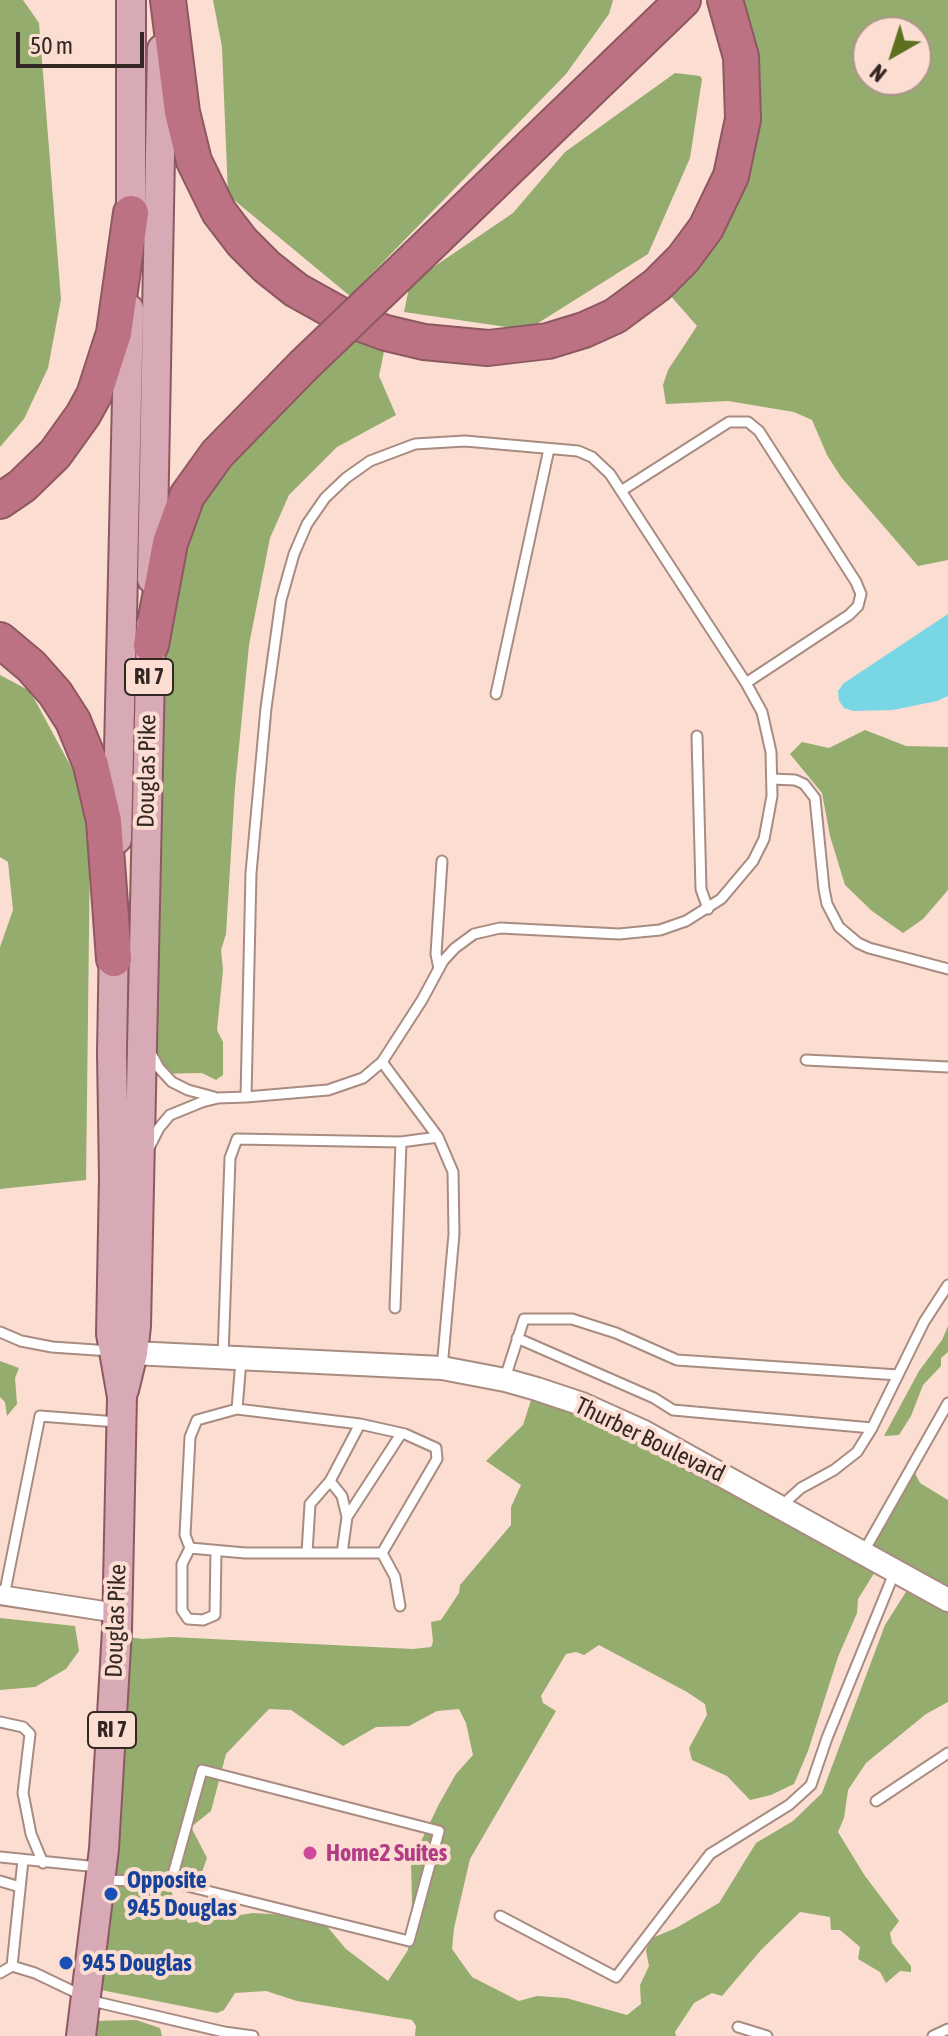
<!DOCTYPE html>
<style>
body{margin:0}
#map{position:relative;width:948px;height:2036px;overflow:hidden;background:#fcddd1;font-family:"Asap Condensed",sans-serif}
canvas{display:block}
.north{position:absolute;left:852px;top:16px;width:80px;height:80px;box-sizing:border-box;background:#fcddd1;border:2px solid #ac948b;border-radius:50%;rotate:219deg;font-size:22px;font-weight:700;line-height:32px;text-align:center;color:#332723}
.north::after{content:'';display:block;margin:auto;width:28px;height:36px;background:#5c7120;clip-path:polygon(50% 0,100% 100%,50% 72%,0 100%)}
.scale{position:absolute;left:16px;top:32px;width:128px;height:36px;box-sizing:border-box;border:4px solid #332723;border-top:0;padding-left:10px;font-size:24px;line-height:28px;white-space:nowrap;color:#332723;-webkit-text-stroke:6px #fcddd1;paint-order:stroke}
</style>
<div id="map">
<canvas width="948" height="2036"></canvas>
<div class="north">N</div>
<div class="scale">50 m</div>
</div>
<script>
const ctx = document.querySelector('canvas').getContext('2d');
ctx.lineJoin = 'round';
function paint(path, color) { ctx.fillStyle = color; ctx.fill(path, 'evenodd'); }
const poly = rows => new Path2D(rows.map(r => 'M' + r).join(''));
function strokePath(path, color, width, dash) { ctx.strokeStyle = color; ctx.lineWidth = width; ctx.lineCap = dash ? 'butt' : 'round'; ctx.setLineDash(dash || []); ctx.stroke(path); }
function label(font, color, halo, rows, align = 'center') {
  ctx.font = font + ' "Asap Condensed",sans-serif'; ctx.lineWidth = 8; ctx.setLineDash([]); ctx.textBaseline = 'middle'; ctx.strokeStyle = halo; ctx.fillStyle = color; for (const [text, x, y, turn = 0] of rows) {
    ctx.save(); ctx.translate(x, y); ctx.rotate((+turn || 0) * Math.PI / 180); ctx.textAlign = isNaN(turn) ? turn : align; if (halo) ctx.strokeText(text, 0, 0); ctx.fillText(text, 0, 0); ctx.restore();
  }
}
paint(poly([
 [0,0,23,0,39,23,61,299,48,368,24,419,0,447],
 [213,0,613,0,609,14,566,74,350,296,228,195,222,47],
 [730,0,948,0,948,560,918,566,841,477,827,455,812,420,794,412,728,401,666,404,663,385,668,370,697,326,661,285,725,201],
 [868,32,916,32,916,80,868,80],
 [675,73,700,76,702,79,690,158,648,254,527,330,404,312,410,283,513,213,565,152],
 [354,320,388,332,379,376,396,415,337,447,289,495,270,538,249,645,235,787,226,934,221,950,223,970,217,1030,223,1042,223,1075,216,1080,202,1073,153,1074,165,593,184,509],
 [0,675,30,691,83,789,90,849,86,1180,0,1189,0,947,13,910,8,862,0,857],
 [865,730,906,746,948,747,948,890,923,919,903,933,872,911,845,885,830,836,822,793,790,754,802,742,829,748],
 [948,1326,948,1352,941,1358,941,1366,923,1385,911,1416,899,1435,884,1436,919,1371,942,1340],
 [0,1361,19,1368,15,1378,17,1404,7,1416,5,1402,0,1397],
 [534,1391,558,1398,867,1554,886,1524,902,1481,915,1473,920,1483,948,1500,948,1702,926,1714,866,1763,848,1790,844,1818,838,1832,865,1876,899,1921,890,1933,892,1943,911,1966,911,1972,900,1971,886,1983,880,1972,858,1959,860,1947,840,1930,831,1930,830,1917,800,1912,761,1950,722,1996,712,1993,694,2003,675,2032,676,2036,415,2036,416,2026,412,2020,297,2001,266,1991,235,1993,224,2010,217,2013,91,1988,117,1635,142,1639,172,1637,413,1649,431,1647,433,1642,431,1622,441,1620,459,1593,460,1585,511,1525,511,1507,521,1485,486,1461,523,1425],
 [878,1567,911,1584,885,1625,822,1793,793,1821,756,1843,719,1903,676,1928,650,1939,646,1951,649,1966,640,1985,641,2004,627,2015,566,1998,537,1996,519,2001,472,1977,452,1949,454,1928,470,1859,556,1711,543,1703,541,1696,566,1654,576,1652,584,1655,599,1645,687,1692,705,1704,707,1715,689,1748,692,1760,727,1776,750,1800,771,1795,794,1784,808,1751,838,1657,857,1613,858,1599],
 [269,1709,291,1710,343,1746,376,1727,409,1726,437,1711,459,1709,466,1723,473,1755,456,1774,439,1804,411,1862,412,1903,408,1950,388,1981,346,1949,319,1917,253,1913,188,1923,168,1886,202,1872,207,1858,191,1827,211,1811,226,1754],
 [0,1618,75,1626,79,1651,66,1669,35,1687,0,1690],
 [136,2020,160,2028,162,2036,80,2036,91,2021]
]), '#94ac6d');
paint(poly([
 [948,614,948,696,937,701,893,710,853,711,844,708,839,701,838,691,844,683]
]), '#78d6e5');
const service = poly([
 [621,491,729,422,748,422,759,431,856,582,861,594,858,606,849,615,746,683],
 [496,694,549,449],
 [697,736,701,889,708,909],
 [773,779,795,780,804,784,815,798,824,889,827,904,839,927,858,943,869,948,948,969],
 [439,969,436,954,442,861],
 [151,1053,159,1068,172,1082,188,1090,214,1097],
 [806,1060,948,1067],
 [382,1062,438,1137,453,1172,454,1234,442,1368],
 [150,1146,159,1128,170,1115,202,1102,218,1098,246,1097,328,1090,363,1078,382,1062,422,1000,443,961,455,948,474,934,500,928,619,934,660,930,686,921,721,899,753,861,764,839,772,796,771,752,762,712,746,683,610,474,592,457,578,451,465,441,415,444,370,461,346,478,325,498,307,524,294,554,281,600,266,708,251,873,246,1097],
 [395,1308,401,1142],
 [0,1332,21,1341,52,1347,110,1351],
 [517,1338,654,1398,673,1410,872,1428],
 [223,1356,230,1158,237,1139,401,1142,438,1137],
 [505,1378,524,1319,572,1319,616,1333,677,1360,898,1375],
 [237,1409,360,1424,405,1434,436,1448,437,1459,382,1553,245,1553,190,1548,185,1535,190,1437,197,1420,237,1409,241,1360],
 [780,1507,801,1488,834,1470,857,1452,872,1428,924,1322,948,1285],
 [347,1517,401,1434],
 [190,1548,182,1564,182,1610,188,1619,203,1620,215,1615,216,1551],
 [307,1553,310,1504,330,1481],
 [342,1553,347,1517,342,1496,330,1481,360,1424],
 [382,1553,395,1577,400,1606],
 [863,1553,948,1403],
 [4,1596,40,1416,117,1422],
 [0,1722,23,1727,30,1734,23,1793,31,1834,43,1863],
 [876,1801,948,1753],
 [0,1857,98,1867],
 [104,1880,171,1882,409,1941,439,1831,202,1770,171,1882],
 [0,1881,20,1887],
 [500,1916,616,1977,710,1854,789,1805,811,1785,827,1738,895,1571],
 [12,1966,23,1860],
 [0,1973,12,1966,35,1973,81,1995],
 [88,2000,224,2032,253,2036],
 [738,2027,767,2036],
 [933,2036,948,2029]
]);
const minor = poly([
 [0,1595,117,1613]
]);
const tertiary = poly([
 [133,1353,442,1368,505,1380,537,1389,582,1404,642,1431,948,1600]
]);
const primary = poly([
 [131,235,131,0],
 [152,579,162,49],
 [117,839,129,309],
 [124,1390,133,1353,136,1326,151,625],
 [81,2036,104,1849,117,1630,122,1397,111,1334,114,1178,112,1053,114,937]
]);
const motorway = poly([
 [168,0,182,112,194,161,219,212,242,242,267,267,296,290,348,319,386,333,424,342,488,348,548,341,584,330,615,316,657,285,683,259,706,228,731,176,743,119,741,57,725,0],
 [398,275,683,0],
 [0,501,22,486,55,454,83,415,94,395,114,333,131,213],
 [0,640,31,666,55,693,73,721,91,765,104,821,114,959],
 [151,645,170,543,187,496,217,454,303,366]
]);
strokePath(service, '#a88b81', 13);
strokePath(minor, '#a88b81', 22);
strokePath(tertiary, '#a88b81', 26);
strokePath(primary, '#8d5861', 32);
strokePath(motorway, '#8d5861', 38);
strokePath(service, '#fff', 9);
strokePath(minor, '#fff', 18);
strokePath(tertiary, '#fff', 22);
strokePath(primary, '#d7aab5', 28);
strokePath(motorway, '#bd7283', 34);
const motorwayBridge = poly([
 [303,366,398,275]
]);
strokePath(motorwayBridge, '#8d5861', 38, []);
strokePath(motorwayBridge, '#bd7283', 34);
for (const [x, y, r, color] of [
 [310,1853,8,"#d1479c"],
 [111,1894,8,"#1a4fb4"],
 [66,1963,8,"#1a4fb4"]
]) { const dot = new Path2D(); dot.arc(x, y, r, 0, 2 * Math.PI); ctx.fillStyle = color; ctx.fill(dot); strokePath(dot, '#fcddd1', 3); }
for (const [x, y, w] of [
 [149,677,48],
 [112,1730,48]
]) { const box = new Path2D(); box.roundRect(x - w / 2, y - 18, w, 36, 6); ctx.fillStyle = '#fcddd1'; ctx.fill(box); strokePath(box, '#332723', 2); }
label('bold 22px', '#332723', null, [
 ["RI 7",149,677],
 ["RI 7",112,1730]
]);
label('24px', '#332723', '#fcddd1', [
 ["Douglas Pike",147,771,-89],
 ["Thurber Boulevard",650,1440,26],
 ["Douglas Pike",116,1621,-88]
]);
label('bold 24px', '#b23c85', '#fcddd1', [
 ["Home2 Suites",326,1853]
], 'left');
label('bold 24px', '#164399', '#fcddd1', [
 ["Opposite",127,1880],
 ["945 Douglas",127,1908],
 ["945 Douglas",82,1963]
], 'left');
</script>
